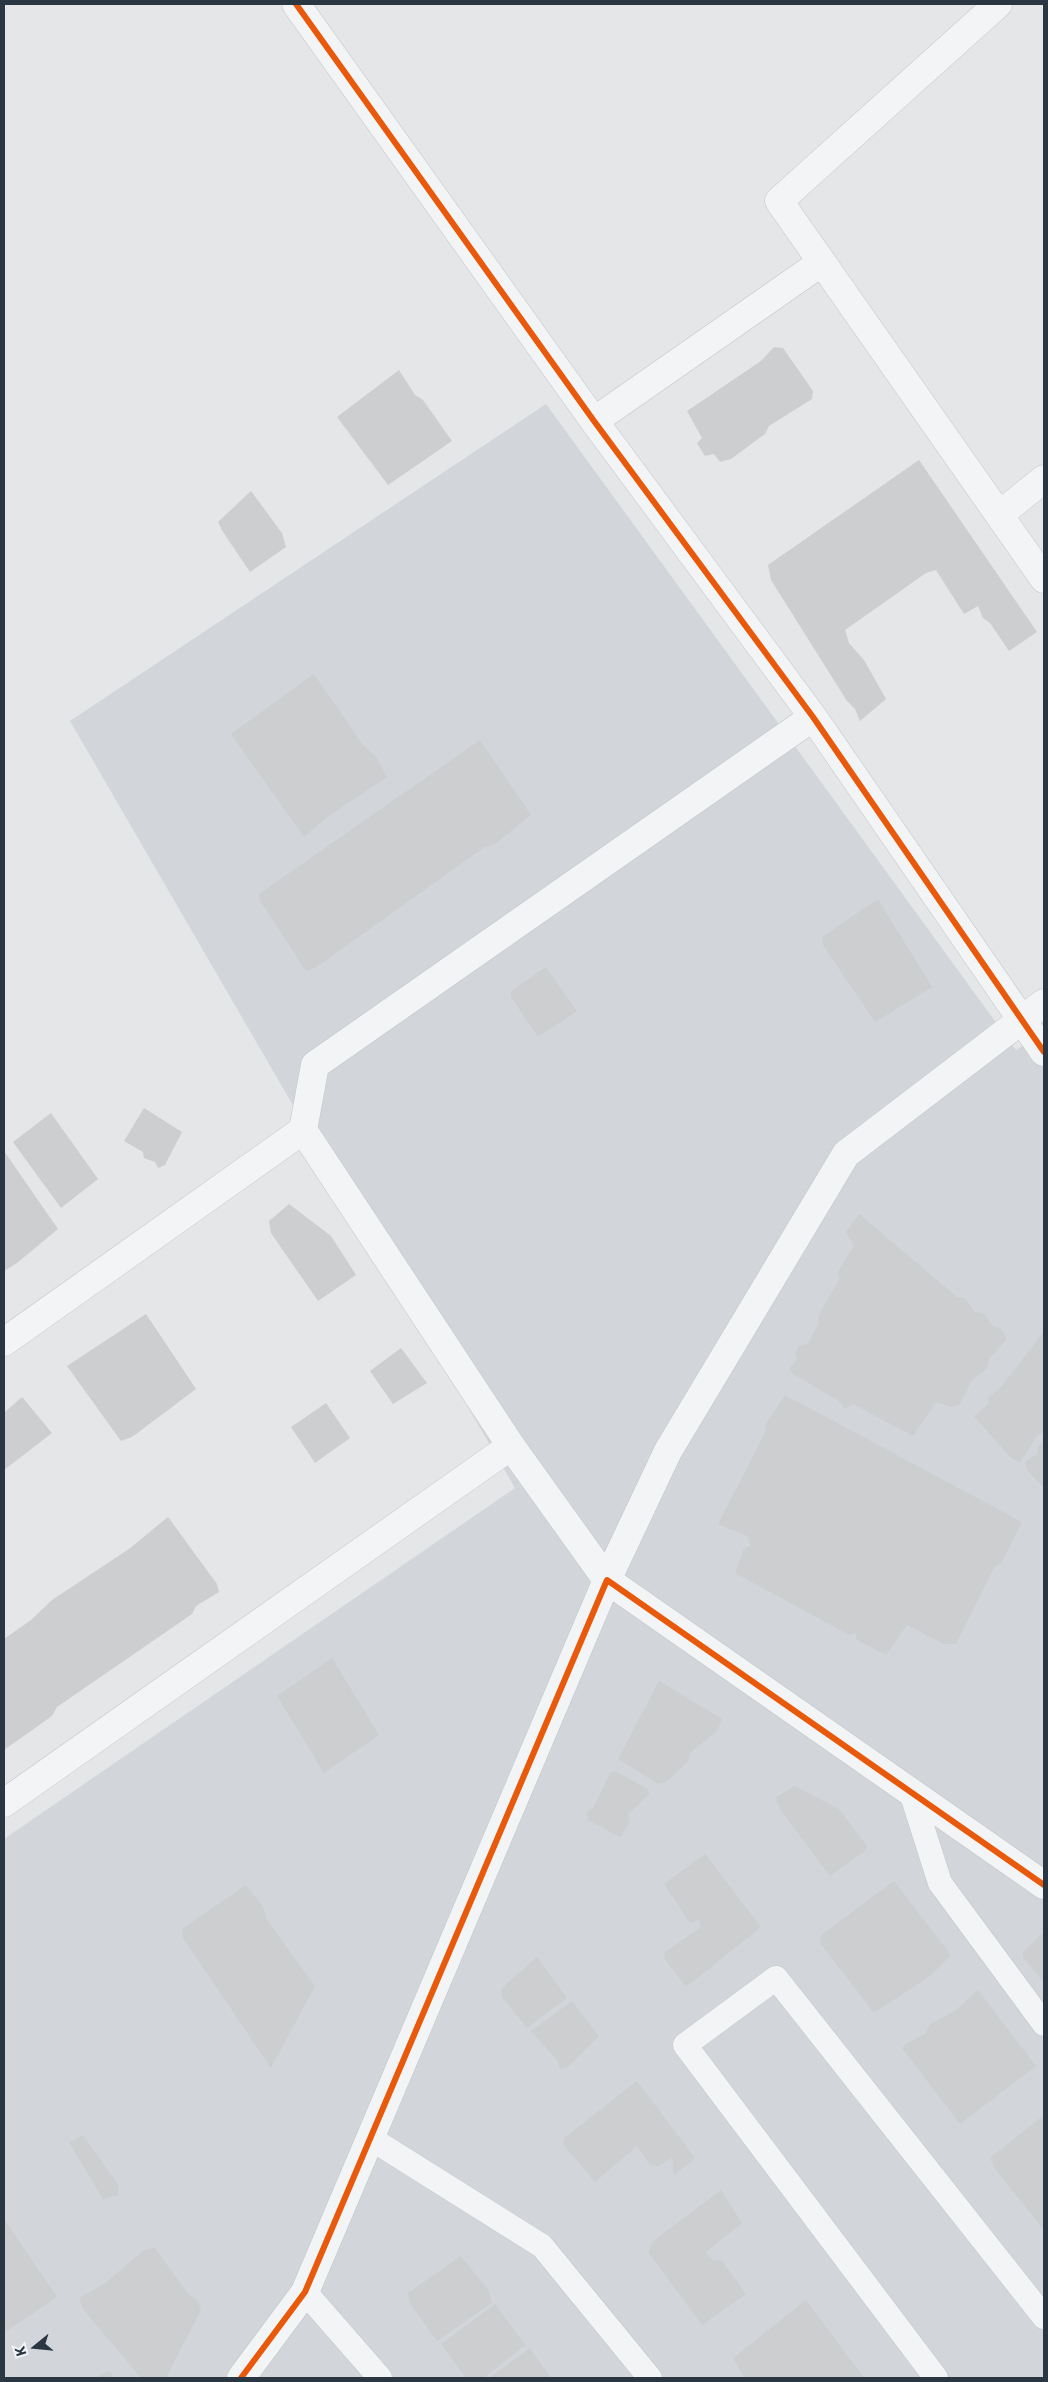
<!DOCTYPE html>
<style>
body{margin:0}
#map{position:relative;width:1048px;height:2382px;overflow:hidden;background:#e4e6e8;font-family:"Noto Sans",sans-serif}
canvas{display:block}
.frame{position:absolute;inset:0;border:5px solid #2a3642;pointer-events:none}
.north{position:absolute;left:10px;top:2322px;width:50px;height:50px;-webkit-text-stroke:4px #f2f5f8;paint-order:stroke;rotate:253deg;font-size:14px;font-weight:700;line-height:20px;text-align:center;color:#2a3642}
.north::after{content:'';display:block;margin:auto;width:18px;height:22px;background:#2a3642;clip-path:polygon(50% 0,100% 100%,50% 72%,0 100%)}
</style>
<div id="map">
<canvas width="1048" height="2382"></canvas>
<div class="frame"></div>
<div class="north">K</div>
</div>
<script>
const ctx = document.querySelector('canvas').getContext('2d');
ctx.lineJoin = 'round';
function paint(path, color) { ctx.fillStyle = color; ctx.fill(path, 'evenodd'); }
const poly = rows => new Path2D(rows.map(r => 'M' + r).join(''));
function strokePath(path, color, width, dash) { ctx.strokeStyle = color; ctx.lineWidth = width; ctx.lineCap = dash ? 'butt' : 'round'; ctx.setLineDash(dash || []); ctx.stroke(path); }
paint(poly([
 [546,404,1016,1050,1044,1031,1044,2378,4,2378,4,1839,515,1488,70,721]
]), '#d2d6db');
paint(poly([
 [774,347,783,348,813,391,812,399,769,426,765,434,731,459,720,462,714,454,705,456,697,443,702,438,687,411,761,361],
 [399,370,415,395,423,400,452,441,388,485,337,417],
 [919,460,1037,632,1009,651,990,623,983,618,978,606,964,614,936,570,926,573,845,630,849,643,864,660,886,699,860,721,855,709,847,701,771,580,768,565],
 [251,491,282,533,286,547,250,572,223,532,218,522],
 [314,674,363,745,377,758,387,777,327,817,304,837,231,734],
 [480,740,531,815,495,844,483,848,315,968,306,971,259,899,259,894],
 [878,899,932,987,875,1022,823,945,822,937],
 [546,967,577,1011,538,1037,511,997,511,991],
 [144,1108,182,1132,165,1165,158,1168,155,1162,144,1158,143,1152,124,1141],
 [51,1113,98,1179,61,1208,13,1142],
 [4,1151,58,1229,17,1263,4,1271],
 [289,1204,331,1236,356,1275,318,1301,271,1233,269,1221],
 [859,1214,957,1297,965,1298,975,1312,983,1313,994,1327,1001,1328,1007,1339,990,1358,986,1369,972,1380,959,1405,951,1407,936,1402,913,1436,853,1404,845,1409,839,1401,793,1374,789,1369,797,1360,795,1354,799,1346,808,1343,819,1323,818,1316,840,1278,838,1272,854,1246,846,1232],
 [146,1314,196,1389,132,1437,121,1441,67,1366],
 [1044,1331,1044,1432,1037,1436,1020,1462,1011,1458,974,1416,988,1404,989,1397,1002,1386],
 [401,1348,427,1383,393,1404,370,1371],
 [785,1395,1022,1522,1001,1564,995,1566,956,1644,944,1644,907,1625,886,1655,857,1640,855,1633,849,1635,735,1573,744,1548,751,1546,747,1536,718,1524,766,1431,765,1425],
 [22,1397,52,1433,4,1470,4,1413],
 [326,1403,350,1438,315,1463,291,1427],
 [1044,1441,1044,1488,1027,1470,1025,1462,1037,1454,1038,1447],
 [168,1517,217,1584,219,1592,196,1606,192,1614,57,1707,52,1716,4,1750,4,1639,31,1620,52,1600,129,1549],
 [332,1658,379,1735,324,1773,277,1696],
 [659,1681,722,1719,716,1732,689,1754,688,1762,666,1782,658,1784,618,1759],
 [615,1771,648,1789,649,1794,628,1814,630,1821,620,1837,588,1820,587,1811,593,1808,610,1773],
 [794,1786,839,1809,867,1846,865,1851,830,1876,780,1809,775,1798],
 [705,1854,761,1927,690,1984,685,1986,664,1958,665,1952,701,1927,699,1920,690,1923,664,1884],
 [894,1881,951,1955,930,1976,874,2013,821,1944,820,1936],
 [246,1885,263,1907,267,1920,315,1986,271,2068,183,1938,182,1929],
 [1044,1932,1044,1983,1023,1957,1023,1952],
 [537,1957,567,1998,527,2028,502,1997,501,1989],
 [978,1990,1036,2066,960,2124,902,2048,907,2043,925,2034,929,2025,956,2010],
 [572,2001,599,2036,568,2067,560,2069,557,2060,531,2031],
 [637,2081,695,2158,674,2175,672,2158,658,2166,650,2165,637,2146,595,2182,563,2144,564,2138],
 [1044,2115,1044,2230,995,2169,990,2158],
 [83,2135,119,2186,118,2195,103,2199,69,2142],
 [721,2190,742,2223,706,2252,712,2260,722,2261,746,2294,702,2325,648,2252,653,2241],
 [4,2219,57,2297,4,2333],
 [154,2247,189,2295,197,2299,201,2310,166,2378,141,2378,83,2309,79,2298,105,2283,143,2251],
 [461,2256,489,2291,492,2303,437,2341,410,2304,408,2293],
 [806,2300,864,2378,745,2378,733,2358],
 [495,2304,525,2345,484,2378,466,2378,441,2344],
 [530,2348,551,2378,489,2378],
 [110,2371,113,2378,96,2378,102,2374]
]), '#ccced0');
const service = poly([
 [911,1792,940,1883,1044,2024],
 [370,2138,542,2246,650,2378],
 [305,2292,380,2378],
 [936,2378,685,2045,776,1978,1044,2317]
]);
const minor = poly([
 [296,4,594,421,813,717,1044,1052],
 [998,4,779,201,1044,579],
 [594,421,822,262],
 [999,515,1044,479],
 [303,1130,511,1446,607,1580,668,1451,846,1154,1044,1003],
 [4,1342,303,1130,315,1065,813,717],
 [4,1803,511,1446]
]);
const tertiary = poly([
 [241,2378,305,2292,607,1580,1044,1885]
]);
strokePath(service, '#c2c4c6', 25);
strokePath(minor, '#c2c4c6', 29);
strokePath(tertiary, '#c2c4c6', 29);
strokePath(service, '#f3f4f5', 24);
strokePath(minor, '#f3f4f5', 28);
strokePath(tertiary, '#f3f4f5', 28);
strokePath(poly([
 [296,4,594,421,813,717,1044,1052],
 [241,2378,305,2292,607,1580,1044,1885]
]), '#e8590c', 6);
</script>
